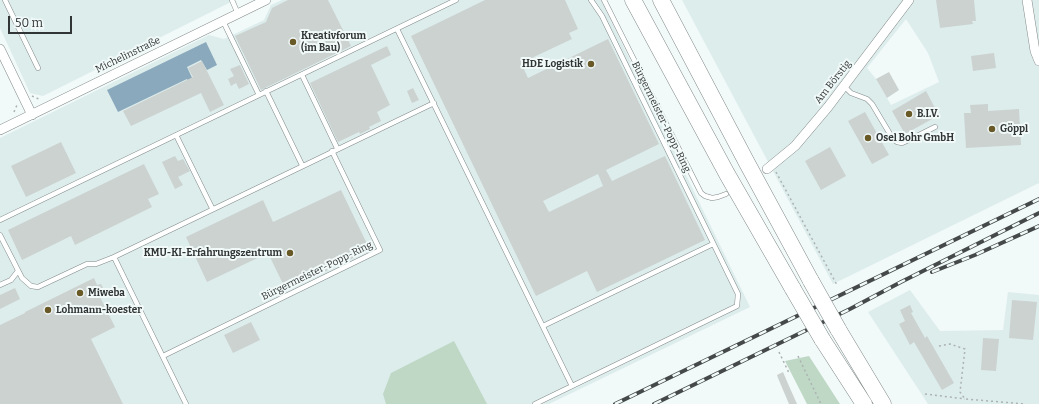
<!DOCTYPE html>
<meta charset="utf-8">
<style>
body{margin:0}
#map{position:relative;width:1039px;height:404px;overflow:hidden;background:#f1f9f9;font-family:Bitter,serif}
canvas{display:block}
.scale{position:absolute;left:8px;top:16px;width:64px;height:18px;box-sizing:border-box;border:2px solid #323535;border-top:0;padding-left:5px;font-size:12px;line-height:14px;white-space:nowrap;color:#323535;-webkit-text-stroke:3px #f1f9f9;paint-order:stroke}
</style>
<div id="map">
<canvas width="1039" height="404"></canvas>
<div class="scale">50 m</div>
</div>
<script>
const ctx = document.querySelector('canvas').getContext('2d');
ctx.lineJoin = 'round';
function paint(path, color) { ctx.fillStyle = color; ctx.fill(path, 'evenodd'); }
const poly = rows => new Path2D(rows.map(r => 'M' + r).join(''));
function strokePath(path, color, width, dash) { ctx.strokeStyle = color; ctx.lineWidth = width; ctx.lineCap = dash ? 'butt' : 'round'; ctx.setLineDash(dash || []); ctx.stroke(path); }
function label(font, color, halo, rows, align = 'center') {
  ctx.font = font + ' Bitter,serif'; ctx.lineWidth = 4; ctx.setLineDash([]); ctx.textBaseline = 'middle'; ctx.strokeStyle = halo; ctx.fillStyle = color; for (const [text, x, y, turn = 0] of rows) {
    ctx.save(); ctx.translate(x, y); ctx.rotate((+turn || 0) * Math.PI / 180); ctx.textAlign = isNaN(turn) ? turn : align; if (halo) ctx.strokeText(text, 0, 0); ctx.fillText(text, 0, 0); ctx.restore();
  }
}
paint(poly([
 [0,0,235,0,43,96,30,93,0,28],
 [282,0,601,0,750,307,549,404,0,404,0,138,209,35,224,39,264,20,271,5],
 [682,0,1039,0,1039,183,833,284],
 [906,19,928,53,939,82,891,105,876,79,867,68],
 [910,290,940,331,1003,330,1008,292,1039,295,1039,404,928,404,868,312]
]), '#ddedec');
paint(poly([
 [454,341,487,404,386,404,383,394,391,373],
 [809,356,840,404,807,404,785,361]
]), '#bfd8c6');
paint(poly([
 [206,42,217,65,207,70,201,60,187,67,194,82,190,84,187,79,118,112,107,90]
]), '#8aa9bc');
paint(poly([
 [288,0,328,0,351,46,261,90,235,36,266,22,272,8],
 [485,0,565,0,578,29,569,33,572,39,521,63,528,78,608,39,659,144,606,170,612,181,665,156,705,240,597,292,587,271,536,296,411,36],
 [598,174,603,186,549,212,543,201],
 [936,0,974,0,976,21,972,21,973,24,940,28],
 [387,46,391,55,371,65,390,105,377,112,381,121,369,127,370,129,360,134,359,132,338,142,310,83],
 [994,53,996,68,973,71,971,56],
 [202,61,224,105,210,112,201,93,131,126,123,111,193,77,188,68],
 [240,65,249,84,239,89,236,83,231,86,228,79,234,76,230,69],
 [889,72,899,90,887,98,876,79],
 [413,88,419,100,412,103,407,91],
 [926,91,936,110,931,113,934,118,905,134,892,111],
 [988,104,988,111,1019,109,1021,145,966,148,964,113,971,113,970,105],
 [865,112,889,155,872,164,848,121],
 [61,142,76,173,26,197,11,166],
 [830,147,846,176,821,190,805,161],
 [175,156,178,161,183,159,190,171,178,177,183,185,175,189,162,162],
 [144,164,159,194,148,199,152,207,75,245,71,236,22,260,8,230],
 [341,190,370,250,286,290,268,253,207,282,186,237,263,200,273,222],
 [94,278,97,285,101,284,105,292,99,295,115,327,91,339,123,404,0,404,0,325,25,313,25,312],
 [15,288,20,299,0,309,0,295],
 [1012,300,1037,302,1033,340,1009,338],
 [910,305,913,312,911,313,925,338,927,336,954,383,942,390,914,342,910,345,899,324,905,321,900,310],
 [251,322,260,340,233,353,224,335],
 [983,338,999,339,996,371,981,370],
 [783,372,789,386,797,404,789,404,778,378,777,375]
]), '#cbd2d0');
const service = poly([
 [5,0,38,68],
 [232,0,238,14],
 [604,0,701,193,705,196,712,198,718,197,726,194],
 [223,21,259,95],
 [397,29,572,386],
 [302,75,337,148],
 [844,86,851,93,867,99,872,104,893,139,897,142,902,143,911,139,935,127],
 [266,91,302,165],
 [176,135,212,208],
 [0,220,456,0],
 [0,235,22,278,31,286,38,287,87,264,96,264,114,257,434,103],
 [114,257,186,404],
 [0,285,11,280,18,271],
 [543,326,713,244],
 [163,356,380,250,332,151],
 [535,404,737,306,738,294,602,16,591,0]
]);
const minor = poly([
 [1027,0,1035,51,1039,61],
 [0,49,32,115],
 [0,130,266,0],
 [767,169,795,146,828,107,909,0]
]);
const motorway = poly([
 [633,0,727,174,793,289],
 [661,0,747,163,811,281],
 [838,329,883,404],
 [822,339,864,404]
]);
strokePath(service, '#828989', 5.5);
strokePath(minor, '#828989', 10);
strokePath(motorway, '#828989', 17);
strokePath(poly([
 [32,96,41,100],
 [14,112,17,105],
 [776,172,837,285],
 [939,346,950,344,965,349,960,392,965,399,1025,404],
 [779,352,789,373],
 [798,356,821,404],
 [925,394,965,399]
]), '#acb2b2', 1.5, [2, 3]);
strokePath(service, '#fff', 4.5);
strokePath(minor, '#fff', 9);
strokePath(motorway, '#fff', 16);
const rail = poly([
 [932,272,975,255,1039,226],
 [615,404,1039,199],
 [654,404,850,309,901,282,1039,213]
]);
strokePath(rail, '#454949', 4);
strokePath(rail, '#f1f9f9', 2.5, [8]);
const motorwayBridge = poly([
 [811,281,838,329],
 [793,289,822,339]
]);
strokePath(motorwayBridge, '#828989', 17, []);
strokePath(motorwayBridge, '#fff', 16);
for (const [x, y, r, color] of [
 [293,42,4,"#685926"],
 [591,64,4,"#685926"],
 [909,114,4,"#685926"],
 [992,129,4,"#685926"],
 [868,138,4,"#685926"],
 [290,253,4,"#685926"],
 [80,293,4,"#685926"],
 [48,310,4,"#685926"]
]) { const dot = new Path2D(); dot.arc(x, y, r, 0, 2 * Math.PI); ctx.fillStyle = color; ctx.fill(dot); strokePath(dot, '#f1f9f9', 1.5); }
label('bold 10px', '#323535', '#f1f9f9', [
 ["Kreativforum",301,36],
 ["(im Bau)",301,48],
 ["HDE Logistik",583,64,"right"],
 ["B.I.V.",917,114],
 ["Göppl",1000,129],
 ["Osel Bohr GmbH",876,138],
 ["KMU-KI-Erfahrungszentrum",282,253,"right"],
 ["Miweba",88,293],
 ["Lohmann-koester",56,310]
], 'left');
label('10px', '#323535', '#f1f9f9', [
 ["Michelinstraße",128,55,-26],
 ["Am Börstig",833,82,-52],
 ["Bürgermeister-Popp-Ring",661,117,64],
 ["Bürgermeister-Popp-Ring",317,271,-26]
]);
</script>
